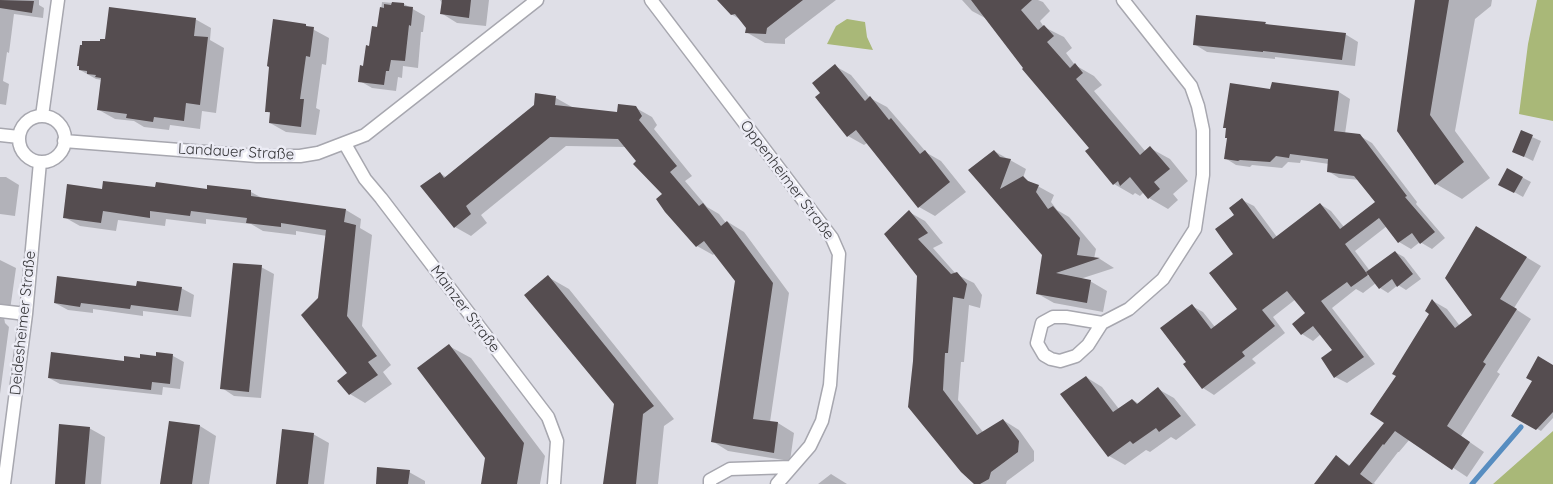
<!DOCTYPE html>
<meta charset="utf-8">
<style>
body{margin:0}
canvas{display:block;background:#dfdfe7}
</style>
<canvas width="1553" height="484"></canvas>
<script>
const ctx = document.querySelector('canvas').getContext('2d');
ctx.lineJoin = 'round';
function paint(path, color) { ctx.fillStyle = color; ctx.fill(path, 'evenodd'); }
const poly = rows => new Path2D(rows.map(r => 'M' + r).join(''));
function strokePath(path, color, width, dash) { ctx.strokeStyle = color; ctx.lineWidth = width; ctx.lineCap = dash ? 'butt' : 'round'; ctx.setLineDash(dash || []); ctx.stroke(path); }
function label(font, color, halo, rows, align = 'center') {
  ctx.font = font + ' Quicksand,sans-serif'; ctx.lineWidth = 5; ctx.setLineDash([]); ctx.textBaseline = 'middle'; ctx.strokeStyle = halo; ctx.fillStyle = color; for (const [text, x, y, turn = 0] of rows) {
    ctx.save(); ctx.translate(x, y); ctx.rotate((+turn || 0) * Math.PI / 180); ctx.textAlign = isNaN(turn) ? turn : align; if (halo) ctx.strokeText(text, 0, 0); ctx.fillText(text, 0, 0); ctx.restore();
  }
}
paint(poly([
 [1537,0,1553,0,1553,121,1519,114,1528,44],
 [847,19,865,22,867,37,873,50,827,44,836,26],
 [1553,431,1553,484,1493,484]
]), '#a9b878');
paint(poly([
 [0,0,39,0,39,5,44,8,43,18,14,14,9,53,7,52,3,81,9,84,6,105,0,104],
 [440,0,489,0,486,26,457,23,441,13,442,3],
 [723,0,836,0,785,39,785,44,765,43,746,32,747,27,741,20,731,14],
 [962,0,1038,0,1043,2,1050,11,1040,21,1044,27,1064,37,1072,48,1066,53,1075,65,1094,76,1102,85,1094,91,1146,152,1150,148,1170,159,1188,181,1173,194,1178,200,1168,209,1149,198,1144,192,1140,196,1135,193,1133,195,1114,184,1091,148,1025,68,987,19,972,11],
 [1416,0,1492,0,1491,6,1475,19,1455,131,1490,178,1462,199,1436,184,1398,131],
 [382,2,404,4,425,16,423,32,421,32,418,68,403,66,402,78,398,77,396,91,372,88,360,81,379,28],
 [195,19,211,28,210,40,224,48,216,113,202,111,200,129,170,125,169,130,144,127,134,121,115,119,99,110,102,80,96,79,80,70,101,43],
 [1265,23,1269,25,1345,34,1358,42,1355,66,1275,57,1275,59,1207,52,1194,44],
 [305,25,329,38,326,65,322,64,316,108,320,110,316,135,286,132,270,123,271,114,266,111],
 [835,66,851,75,870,98,887,107,927,153,941,161,966,192,935,216,919,207,867,143,864,145,848,136,817,97,822,93],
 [1272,90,1339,92,1350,99,1345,134,1360,136,1372,143,1417,202,1416,204,1445,238,1432,249,1420,242,1411,249,1399,242,1387,226,1355,251,1370,271,1395,252,1404,257,1421,279,1406,290,1398,285,1388,293,1380,288,1376,283,1363,293,1356,289,1332,308,1375,364,1347,383,1335,377,1334,351,1321,334,1313,341,1302,334,1307,313,1296,299,1273,317,1285,333,1252,359,1256,363,1214,395,1203,388,1185,365,1188,362,1192,306,1203,312,1215,327,1239,309,1235,254,1236,215,1242,200,1254,206,1277,237,1320,204,1331,211,1344,227,1377,202,1360,180,1339,178,1328,171,1329,164,1301,160,1300,163,1288,162,1282,168,1252,165,1250,167,1236,165,1225,158,1228,139,1227,129,1224,127],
 [1363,270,1369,274,1370,277,1362,272],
 [556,98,572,107,572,108,618,114,636,108,652,117,657,125,654,129,692,176,685,181,707,207,719,214,726,223,728,222,744,232,789,293,770,422,778,423,794,433,790,461,728,451,712,441,736,280,715,253,713,255,697,246,664,194,626,147,566,146,481,215,487,223,471,236,455,227,440,173,447,178],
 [1521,132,1541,141,1533,161,1513,151],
 [994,151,1026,169,1023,178,1054,195,1051,202,1057,210,1069,217,1096,249,1094,259,1100,259,1114,268,1080,279,1090,281,1107,291,1103,312,1054,303,1038,294,1044,255,970,170],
 [1508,170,1531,182,1523,197,1500,184],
 [0,177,6,177,19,185,15,216,0,214],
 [156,189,251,192,264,199,346,210,361,219,360,228,372,235,362,326,391,365,383,372,392,384,365,403,350,394,339,381,349,373,327,236,296,231,296,235,263,231,251,224,206,219,206,224,166,219,165,226,118,220,116,231,80,226,64,217,103,190],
 [909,212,925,221,943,243,933,248,956,274,974,283,982,295,980,308,969,305,964,362,961,362,958,400,983,432,1003,420,1019,430,1034,451,1034,461,1007,481,1006,484,976,484,914,361,919,276],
 [1491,236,1541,266,1514,308,1531,319,1497,372,1500,374,1461,436,1484,452,1467,477,1410,439,1399,452,1398,452,1374,483,1375,484,1315,484,1336,457,1351,466,1386,423,1398,376,1431,314,1433,301,1447,309,1460,326,1474,315],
 [0,260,16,268,10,310,4,317,5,323,9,327,0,394],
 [261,267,274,274,261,398,234,396,222,388],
 [548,277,569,289,674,419,664,426,658,484,605,484,615,404],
 [137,287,181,288,194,295,191,317,143,311,143,316,93,309,93,313,68,310,55,303],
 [449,346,471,358,545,456,540,484,482,484,487,457],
 [157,354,173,356,184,362,180,389,163,387,162,395,60,384,49,378,125,362,157,358],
 [1553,366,1553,418,1541,431,1512,415],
 [1086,377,1102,387,1119,409,1133,400,1139,404,1158,389,1174,398,1196,425,1176,440,1171,437,1150,452,1146,450,1125,465,1109,456],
 [200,426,216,436,209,484,162,484],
 [89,428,105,437,101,484,56,484],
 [313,434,329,443,324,484,277,484],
 [409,472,425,481,425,484,377,484],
 [831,474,847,484,818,484]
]), '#0003');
strokePath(poly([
 [1472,484,1521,427]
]), '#578dc0', 5);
paint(poly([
 [0,0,34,1,32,13,0,8],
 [442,0,471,0,469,18,440,14],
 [717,0,803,0,767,28,766,34,745,33,746,28,735,14,731,15],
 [971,0,1032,0,1021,10,1038,30,1044,25,1054,36,1047,42,1070,68,1075,63,1083,73,1076,79,1140,155,1150,146,1170,169,1154,182,1160,189,1148,199,1130,177,1120,186,1118,181,1113,185,1085,151,1089,148,1022,69,1023,68],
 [1415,0,1449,0,1430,115,1464,162,1435,185,1397,131],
 [392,2,404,3,404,6,413,7,411,26,409,25,405,61,391,60,389,71,386,71,384,85,358,82,360,65,363,66,366,45,369,46,372,26,377,27,380,7,384,8,384,4,391,5],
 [109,7,196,18,194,36,208,37,200,105,186,103,184,121,154,117,153,122,126,118,127,114,97,110,101,78,95,77,96,75,87,74,87,71,79,70,79,66,77,66,80,45,82,45,82,41,100,41,100,39,105,39],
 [1196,15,1266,22,1265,24,1346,33,1342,60,1263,51,1263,52,1193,45],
 [273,19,306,24,306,26,314,27,310,57,306,56,300,99,304,99,301,127,269,123,270,112,265,112,269,67,267,66],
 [835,64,865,101,870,96,889,120,891,118,920,154,925,150,950,182,918,208,856,130,847,137,815,97,820,93,812,83],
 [1272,82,1339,91,1334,131,1360,134,1407,196,1405,197,1435,232,1420,244,1412,233,1398,243,1379,218,1345,244,1368,275,1351,287,1347,282,1321,301,1364,357,1334,378,1321,358,1332,350,1313,326,1301,335,1292,324,1305,313,1287,291,1262,310,1275,326,1242,352,1245,356,1202,389,1183,364,1186,362,1160,328,1192,304,1211,329,1237,309,1209,273,1233,254,1215,229,1234,215,1229,208,1242,198,1273,239,1320,203,1340,229,1375,202,1354,176,1327,172,1328,159,1290,154,1289,158,1276,156,1270,162,1240,160,1238,161,1224,159,1227,138,1225,138,1226,128,1223,128,1230,83,1270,89],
 [535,93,556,96,555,105,617,112,618,104,636,106,642,116,639,120,677,166,670,172,699,206,703,203,721,226,727,221,773,283,753,419,778,422,774,453,711,442,735,281,704,241,696,247,665,212,656,199,662,194,633,164,636,161,618,139,550,137,466,206,471,214,454,228,420,186,440,172,444,178,534,105],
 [1521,130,1533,135,1524,157,1512,152],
 [994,150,1000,157,1011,159,1000,189,1023,176,1028,181,1039,185,1036,192,1048,209,1053,206,1080,238,1077,255,1100,258,1056,273,1091,280,1087,303,1036,294,1042,255,968,170],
 [1507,168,1523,177,1514,193,1498,185],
 [103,181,155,187,156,182,207,189,207,185,251,190,251,196,346,209,344,222,356,225,347,316,377,356,368,362,378,375,349,395,337,381,347,373,301,315,318,298,326,230,281,223,281,227,246,223,247,218,191,211,190,216,150,211,150,218,103,211,101,223,63,218,67,184,102,189],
 [909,210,928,233,918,239,951,274,957,272,967,284,964,299,953,297,948,353,945,353,943,390,977,435,1003,419,1019,441,1018,452,991,472,989,479,980,484,974,484,961,472,908,407,913,361,917,276,884,234],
 [1476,226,1527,257,1500,299,1517,309,1483,362,1486,364,1447,426,1470,442,1452,470,1395,431,1384,445,1383,444,1360,474,1373,484,1314,484,1336,455,1349,466,1384,423,1370,414,1396,376,1392,374,1429,314,1425,311,1432,299,1455,328,1472,315,1445,278],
 [1395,251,1413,274,1397,287,1392,279,1379,289,1366,272],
 [233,263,262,265,249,392,220,389],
 [548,275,654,406,643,414,636,484,603,484,614,404,524,295],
 [57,276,136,286,137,281,182,287,178,311,131,305,130,309,81,303,80,307,54,303],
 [449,344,524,443,517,484,481,484,485,458,417,368],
 [51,352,124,361,124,356,140,358,140,354,156,356,156,352,173,354,170,384,152,382,151,390,48,378],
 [1538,356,1553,365,1553,412,1536,430,1511,416,1532,381,1526,378],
 [1086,376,1113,412,1132,399,1137,404,1158,387,1181,416,1159,432,1156,428,1133,444,1130,441,1108,457,1060,394],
 [169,421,200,425,192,484,160,484],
 [59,424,90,427,85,484,55,484],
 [282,429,314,433,308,484,276,484],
 [377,467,410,470,408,484,376,484]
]), '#554d50');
const street = poly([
 [651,0,832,238,839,254,830,385,822,421,810,446,777,484],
 [42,116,58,0],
 '19 139a23 23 0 1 1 46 0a23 23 0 1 1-46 0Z',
 [0,135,19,137],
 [64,141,257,156,300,156,318,153,365,135,537,0],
 [345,144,365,179,381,198,548,417,557,441,554,484],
 [0,311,26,314],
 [1102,323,1066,317,1053,317,1042,323,1037,343,1044,355,1051,359,1060,361,1076,356,1088,345,1102,323,1129,309,1163,279,1195,229,1203,175,1203,130,1198,106,1191,86,1123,0],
 [4,484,26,314,40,162],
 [710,484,710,480,730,469,791,467]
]);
strokePath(street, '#a7a7af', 15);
strokePath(street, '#fff', 12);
label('15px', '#363639', '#ececf5', [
 ["Landauer Straße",236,152,3],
 ["Oppenheimer Straße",787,180,53],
 ["Mainzer Straße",465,309,53],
 ["Deidesheimer Straße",23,323,-84]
]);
</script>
